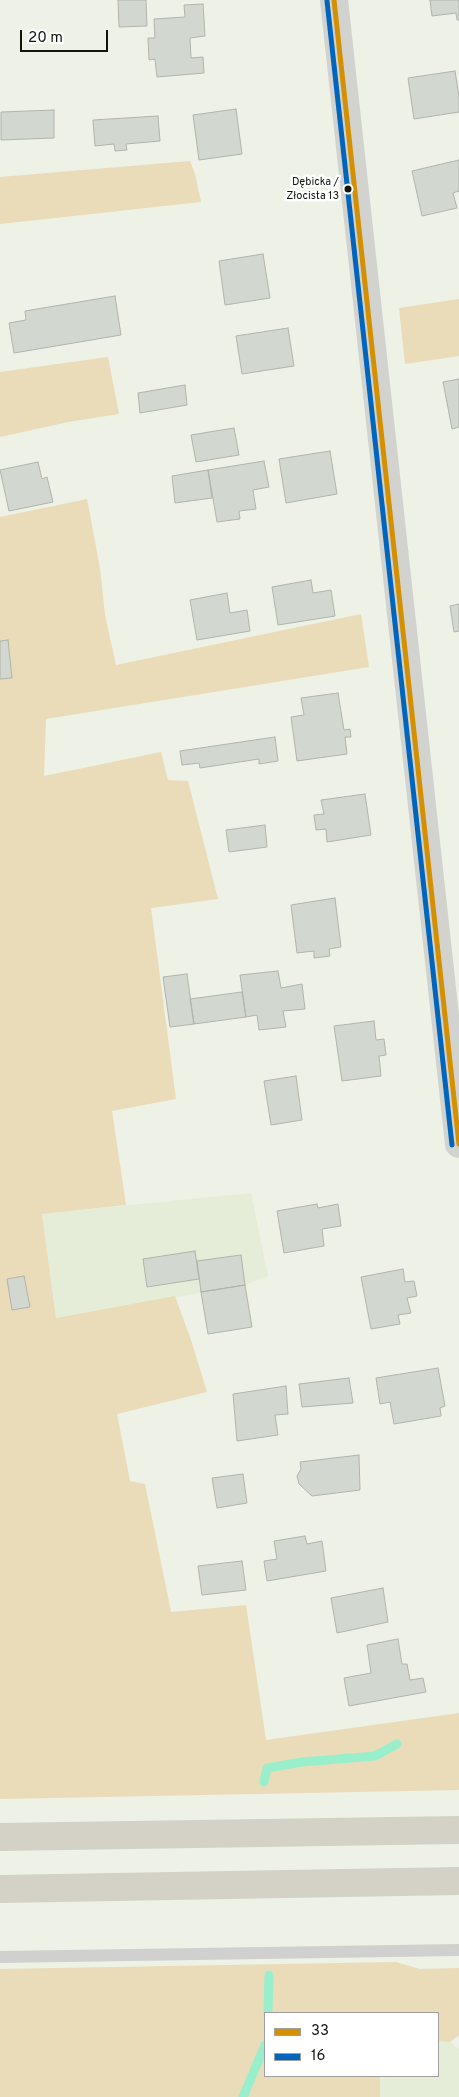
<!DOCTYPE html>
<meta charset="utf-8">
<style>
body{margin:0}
#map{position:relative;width:459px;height:2097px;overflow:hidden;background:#edf1e6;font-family:Overpass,sans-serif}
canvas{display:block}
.legend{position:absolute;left:264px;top:2012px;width:175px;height:65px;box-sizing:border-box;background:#fff;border:1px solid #a0a19f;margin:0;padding:6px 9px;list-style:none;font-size:15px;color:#12150e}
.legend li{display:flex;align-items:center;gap:10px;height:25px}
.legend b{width:25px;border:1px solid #a0a19f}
.scale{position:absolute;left:20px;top:30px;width:88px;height:22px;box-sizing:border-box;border:2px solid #12150e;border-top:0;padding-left:6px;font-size:15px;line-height:18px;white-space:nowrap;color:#12150e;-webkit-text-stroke:4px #fff;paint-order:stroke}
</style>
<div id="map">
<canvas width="459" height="2097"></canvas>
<ul class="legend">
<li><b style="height:6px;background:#d59002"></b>33</li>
<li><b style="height:6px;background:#0065bd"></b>16</li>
</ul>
<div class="scale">20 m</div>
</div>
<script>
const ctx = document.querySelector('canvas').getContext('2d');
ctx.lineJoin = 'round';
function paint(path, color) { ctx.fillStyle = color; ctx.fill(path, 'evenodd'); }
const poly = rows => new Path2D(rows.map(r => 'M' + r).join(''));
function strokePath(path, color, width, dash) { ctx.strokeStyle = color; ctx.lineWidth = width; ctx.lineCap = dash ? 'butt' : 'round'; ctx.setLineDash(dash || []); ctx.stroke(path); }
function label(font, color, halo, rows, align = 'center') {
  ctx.font = font + ' Overpass,sans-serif'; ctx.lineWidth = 5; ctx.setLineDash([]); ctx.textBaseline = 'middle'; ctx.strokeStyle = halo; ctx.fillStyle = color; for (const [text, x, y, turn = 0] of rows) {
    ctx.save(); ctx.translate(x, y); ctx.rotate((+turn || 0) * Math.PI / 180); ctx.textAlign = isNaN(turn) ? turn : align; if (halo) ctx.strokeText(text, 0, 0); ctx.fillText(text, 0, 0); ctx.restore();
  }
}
paint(poly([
 [251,1193,268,1276,245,1285,56,1318,42,1214],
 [438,2041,450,2042,459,2049,459,2097,380,2097,380,2076,438,2076]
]), '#e5edd9');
paint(poly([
 [190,161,195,174,201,202,0,224,0,177],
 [459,299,459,356,405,364,399,308],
 [108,357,119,414,68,422,0,437,0,372],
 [87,499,100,568,105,615,116,665,361,614,369,667,46,719,44,776,161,752,168,780,188,781,218,899,151,908,176,1099,112,1111,126,1205,42,1214,56,1318,175,1296,191,1340,207,1392,117,1414,130,1481,145,1484,171,1612,246,1605,266,1740,459,1713,459,1790,0,1799,0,517],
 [396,1962,420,1969,459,1968,459,2035,450,2042,438,2041,438,2013,265,2013,265,2076,380,2076,380,2097,0,2097,0,1969]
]), '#eadbb9');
strokePath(poly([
 [264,1782,267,1768,302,1762,375,1756,397,1744],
 [268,2013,269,1975],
 [243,2097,265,2045]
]), '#99efcc', 9);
const building = poly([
 [118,0,146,0,147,26,119,27,118,0],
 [430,0,459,0,459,20,457,20,456,13,432,16,430,0],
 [203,4,205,36,190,38,191,58,203,57,204,73,157,77,155,59,149,60,148,38,155,38,154,19,185,17,184,5,203,4],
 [455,71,459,97,459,112,414,119,408,78,455,71],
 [236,109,242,154,199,160,193,115,236,109],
 [54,110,54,138,1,140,1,112,54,110],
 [158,116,160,141,126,144,127,150,115,151,114,144,95,146,93,120,158,116],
 [459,160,459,191,453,193,457,208,422,216,412,171,459,160],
 [263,254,270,298,225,305,219,261,263,254],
 [115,296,121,335,14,353,9,323,26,320,25,311,115,296],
 [288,328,294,366,242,374,236,336,288,328],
 [459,379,459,427,452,429,443,382,459,379],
 [185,385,187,405,140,413,138,393,185,385],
 [234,428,239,455,196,462,191,435,234,428],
 [330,451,337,494,286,503,279,459,330,451],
 [264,461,269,487,253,490,256,509,239,511,240,519,217,522,208,470,264,461],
 [38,462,42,479,47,477,53,502,9,511,0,470,38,462],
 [208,470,212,498,175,503,172,476,208,470],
 [311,580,313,593,331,590,335,616,278,625,272,587,311,580],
 [227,593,230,613,247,610,250,631,197,640,190,600,227,593],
 [459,604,459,631,454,632,450,606,459,604],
 [8,640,12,678,0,679,0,641,8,640],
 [338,693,344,730,350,729,351,737,345,737,347,754,297,761,291,717,304,715,301,698,338,693],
 [275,737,278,761,259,764,259,759,200,768,199,763,182,765,180,751,275,737],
 [365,794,371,835,327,842,326,829,316,830,314,815,324,814,321,800,365,794],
 [265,825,267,847,229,852,226,830,265,825],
 [335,898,341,947,329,949,330,956,314,958,314,951,297,953,291,905,335,898],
 [278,971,281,988,302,984,305,1009,283,1011,286,1027,259,1030,257,1015,246,1017,240,975,278,971],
 [187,974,194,1024,170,1027,163,977,187,974],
 [242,992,246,1017,194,1024,190,999,242,992],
 [374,1021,376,1040,384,1039,386,1055,379,1056,381,1076,342,1081,334,1026,374,1021],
 [296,1076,302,1120,271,1125,264,1081,296,1076],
 [317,1204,318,1208,338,1204,341,1226,322,1229,324,1246,284,1253,277,1211,317,1204],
 [195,1251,199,1279,147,1287,143,1259,195,1251],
 [241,1255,245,1285,201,1292,197,1261,241,1255],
 [403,1269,405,1282,414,1281,417,1296,407,1298,411,1313,398,1315,400,1324,371,1329,361,1277,403,1269],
 [24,1276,30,1307,12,1310,7,1279,24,1276],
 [245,1285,252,1327,208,1334,201,1292,245,1285],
 [438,1368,445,1406,440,1408,441,1416,394,1424,390,1402,380,1404,376,1378,438,1368],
 [349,1378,353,1403,302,1407,299,1384,349,1378],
 [286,1386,288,1414,275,1415,278,1435,237,1441,233,1394,286,1386],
 [359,1455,360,1490,312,1496,299,1484,297,1476,301,1469,300,1462,359,1455],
 [243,1474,247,1503,217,1508,212,1478,243,1474],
 [305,1536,307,1544,322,1541,326,1571,267,1581,264,1561,277,1559,274,1541,305,1536],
 [242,1561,246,1590,202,1595,198,1566,242,1561],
 [383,1588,388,1622,337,1633,331,1598,383,1588],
 [398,1639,402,1664,407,1664,410,1680,423,1678,426,1692,349,1706,344,1678,371,1673,367,1645,398,1639]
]);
paint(building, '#d2d7cf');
strokePath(building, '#b0b4ad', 1);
strokePath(poly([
 [0,1957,459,1950]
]), '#d0d1ce', 12);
strokePath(poly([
 [334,0,459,1144]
]), '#d2d2ce', 28);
strokePath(poly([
 [0,1837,459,1830],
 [0,1889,459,1881]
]), '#d4d2c7', 28);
strokePath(poly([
 [334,0,459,1144]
]), '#d59002', 5);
strokePath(poly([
 [327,1,452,1145]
]), '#0065bd', 5);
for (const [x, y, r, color] of [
 [348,189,4.5,"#12150e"]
]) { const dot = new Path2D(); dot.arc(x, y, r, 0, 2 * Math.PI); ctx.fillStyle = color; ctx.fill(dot); strokePath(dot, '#fff', 2); }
label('11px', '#12150e', '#fff', [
 ["Dębicka /",339,183],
 ["Złocista 13",339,197]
], 'right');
</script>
